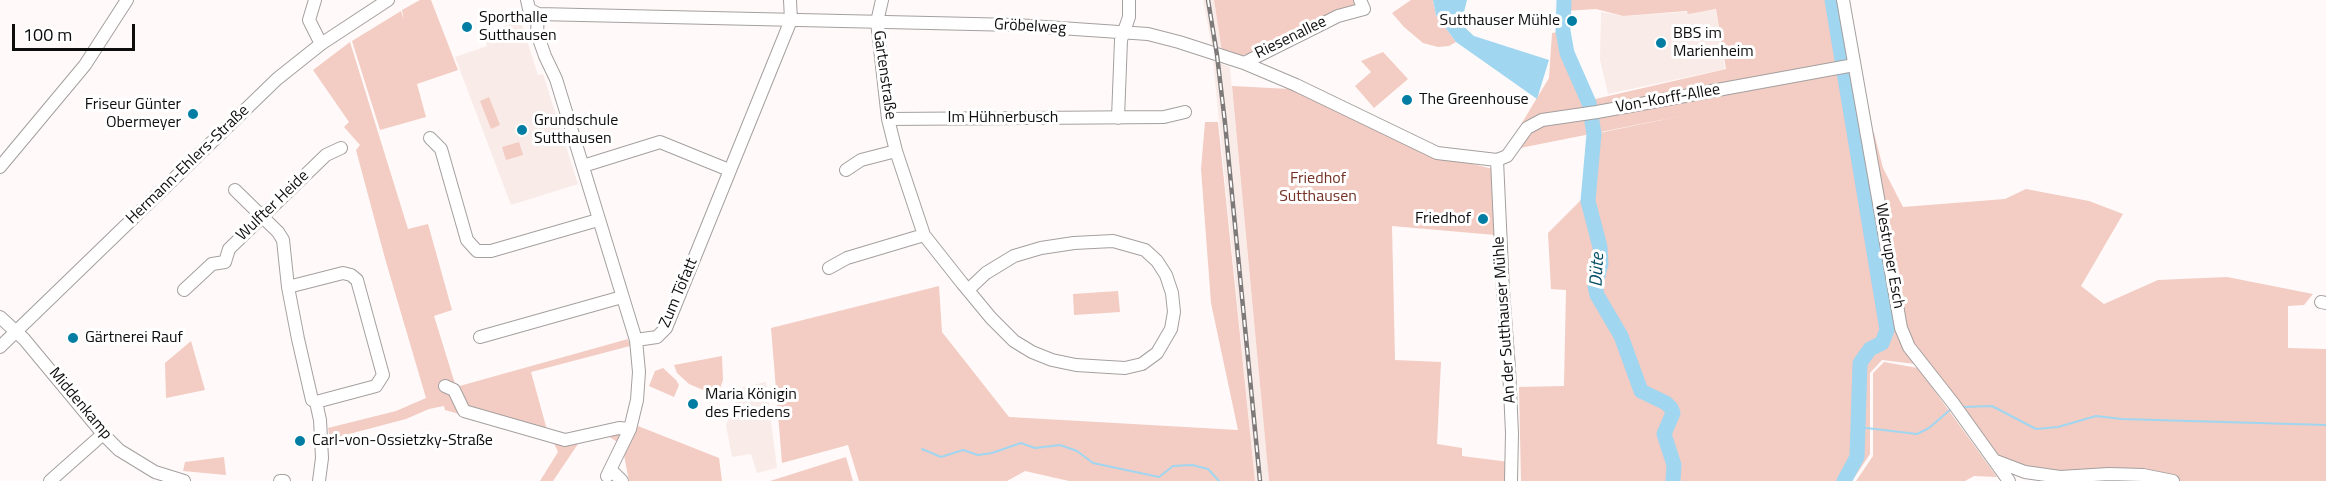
<!DOCTYPE html>
<meta charset="utf-8">
<style>
body{margin:0}
#map{position:relative;width:2326px;height:481px;overflow:hidden;background:#fffaf9;font-family:"Titillium Web",sans-serif}
canvas{display:block}
.scale{position:absolute;left:12px;top:24px;width:123px;height:27px;box-sizing:border-box;border:3px solid #0e0d0d;border-top:0;padding-left:8px;font-size:18px;line-height:21px;white-space:nowrap;color:#0e0d0d;-webkit-text-stroke:4px #fff;paint-order:stroke}
</style>
<div id="map">
<canvas width="2326" height="481"></canvas>
<div class="scale">100 m</div>
</div>
<script>
const ctx = document.querySelector('canvas').getContext('2d');
ctx.lineJoin = 'round';
function paint(path, color) { ctx.fillStyle = color; ctx.fill(path, 'evenodd'); }
const poly = rows => new Path2D(rows.map(r => 'M' + r).join(''));
function strokePath(path, color, width, dash) { ctx.strokeStyle = color; ctx.lineWidth = width; ctx.lineCap = dash ? 'butt' : 'round'; ctx.setLineDash(dash || []); ctx.stroke(path); }
function label(font, color, halo, rows, align = 'center') {
  ctx.font = font + ' "Titillium Web",sans-serif'; ctx.lineWidth = 6; ctx.setLineDash([]); ctx.textBaseline = 'middle'; ctx.strokeStyle = halo; ctx.fillStyle = color; for (const [text, x, y, turn = 0] of rows) {
    ctx.save(); ctx.translate(x, y); ctx.rotate((+turn || 0) * Math.PI / 180); ctx.textAlign = isNaN(turn) ? turn : align; if (halo) ctx.strokeText(text, 0, 0); ctx.fillText(text, 0, 0); ctx.restore();
  }
}
paint(poly([
 [1203,0,1214,0,1222,52,1212,48],
 [1716,10,1725,69,1608,94,1600,60,1601,12,1623,16],
 [521,21,538,75,543,74,578,184,511,205,455,57,487,46,483,33],
 [1213,61,1230,67,1269,481,1255,481],
 [766,382,777,468,757,473,751,454,732,457,726,425,743,387]
]), '#f9ebe8');
paint(poly([
 [420,0,431,0,458,70,417,84,426,117,380,130,352,41,401,11,404,20,402,10],
 [1214,0,1354,0,1357,6,1252,54,1233,56,1222,52],
 [1411,0,1433,0,1436,15,1456,42,1449,46,1438,47,1423,43,1404,27,1392,13],
 [1565,0,1848,0,1870,129,1874,133,1883,168,1903,207,2005,199,2026,189,2089,201,2123,214,2081,286,2104,304,2158,280,2227,277,2313,294,2304,305,2288,306,2288,348,2326,349,2326,481,2174,481,2060,477,1996,461,1923,365,1882,360,1870,373,1870,454,1852,481,1673,481,1674,465,1668,445,1671,481,1521,481,1519,387,1564,386,1566,290,1551,289,1548,233,1584,197,1595,200,1588,180,1594,134,1686,115,1505,151,1549,78,1552,33,1565,31,1591,100,1726,69,1716,9,1688,14,1687,11,1623,16,1596,9,1565,11],
 [350,42,408,229,428,224,452,310,434,316,456,387,628,339,630,346,531,372,547,430,567,435,626,422,617,442,607,435,580,441,553,481,540,481,558,452,553,441,445,410,444,406,429,409,406,419,330,439,328,428,396,411,426,398,386,262,356,150,360,145,344,127,349,122,313,70],
 [1383,52,1408,79,1374,108,1355,86,1371,72,1361,61],
 [1232,86,1290,89,1427,153,1493,169,1495,235,1392,226,1395,360,1441,362,1437,444,1462,448,1462,456,1509,462,1507,481,1269,481],
 [489,97,500,125,491,129,480,101],
 [1205,122,1218,122,1255,481,1069,481,1025,471,1007,481,859,481,848,445,782,463,771,328,939,286,942,332,1009,417,1238,430,1211,303,1201,169],
 [519,142,523,155,506,160,502,147],
 [1118,291,1120,312,1074,315,1073,294],
 [191,341,205,390,166,398,165,363],
 [722,356,723,380,719,391,711,388,708,392,689,384,677,373,674,365],
 [1884,362,1918,368,1997,477,1974,476,1965,481,1856,481,1873,456,1873,373],
 [663,368,676,380,679,385,674,397,649,386,655,371],
 [638,426,719,458,722,481,629,481,624,455],
 [224,457,226,475,183,471,185,462],
 [846,457,853,481,770,481]
]), '#f3ccc3');
paint(poly([
 [1433,0,1467,0,1461,24,1474,36,1549,60,1537,99,1456,42,1436,15]
]), '#a1d6f0');
strokePath(poly([
 [1963,407,1992,406,2036,429,2058,427,2096,416,2122,419,2326,425],
 [1858,427,1917,434,1929,428,1951,409],
 [922,449,941,457,963,450,978,455,992,453,1021,443,1035,448,1060,445,1077,451,1093,463,1159,477,1173,466,1192,465,1208,469,1219,481]
]), '#a1d6f0', 2);
strokePath(poly([
 [1564,0,1563,31,1567,53,1589,103,1594,134,1588,201,1600,247,1601,264,1595,286,1597,295,1621,336,1641,391,1666,403,1671,408,1673,413,1664,434,1674,465,1673,481],
 [1832,0,1887,330,1882,343,1870,349,1860,363,1857,457,1844,481]
]), '#a1d6f0', 15);
const minor = poly([
 [315,0,309,20,321,44],
 [527,0,529,9,538,14,1016,25,1148,34,1179,42,1244,63,1296,85,1437,153,1497,160,1507,156,1527,128,1542,120,1597,112,1854,65],
 [882,0,877,22,888,119,896,151,924,235,962,283,991,318,1014,341,1032,352,1052,360,1076,365,1125,368,1142,364,1157,353,1171,329,1174,312,1172,293,1166,275,1157,261,1145,250,1113,241,1074,243,1041,248,1014,256,986,273,968,290],
 [1843,0,1901,328,1909,347,1953,403,2009,481],
 [538,14,537,33,545,56,556,79,636,340,639,372,637,400,630,429,607,476],
 [1244,63,1338,16,1364,9,1360,0],
 [1118,118,1121,40,1129,17,1129,0],
 [888,119,1164,117,1185,112],
 [430,138,441,149,467,240,477,251,491,251,598,220],
 [1497,160,1503,291,1509,368,1512,433,1511,481],
 [583,166,660,142,729,170],
 [0,167,85,65,127,0],
 [846,170,861,160,896,151],
 [235,190,278,232,283,240,288,287,298,339,312,400,316,402,320,420,322,458,319,481],
 [829,268,847,258,924,235],
 [288,287,343,273,351,275,357,280,383,375,376,386,316,402],
 [184,290,212,264,225,262,229,249,263,216,326,155,341,148],
 [2321,302,2326,303],
 [0,317,24,339,103,434,119,450,155,472,184,481],
 [480,337,622,297],
 [636,340,657,337,666,328,791,20,790,0],
 [0,347,277,79,321,44,388,0],
 [445,386,454,390,464,411,565,440,619,428,630,429],
 [1996,461,2025,472,2060,477,2109,474,2143,475,2173,481],
 [611,470,622,481],
 [50,481,103,434],
 [280,481,284,481]
]);
strokePath(minor, '#a4a09f', 14);
strokePath(minor, '#fff', 12);
const rail = poly([
 [1208,0,1217,55,1225,123,1260,481]
]);
strokePath(rail, '#7d7a79', 4.5);
strokePath(rail, '#fff', 2, [7]);
for (const [x, y, r, color] of [
 [1572,21,6,"#017da3"],
 [467,27,6,"#017da3"],
 [1661,43,6,"#017da3"],
 [1407,100,6,"#017da3"],
 [193,114,6,"#017da3"],
 [522,130,6,"#017da3"],
 [1483,219,6,"#017da3"],
 [73,338,6,"#017da3"],
 [693,404,6,"#017da3"],
 [300,441,6,"#017da3"]
]) { const dot = new Path2D(); dot.arc(x, y, r, 0, 2 * Math.PI); ctx.fillStyle = color; ctx.fill(dot); strokePath(dot, '#fff', 2); }
label('16px', '#0e0d0d', '#fff', [
 ["Sporthalle",479,18],
 ["Sutthausen",479,36],
 ["Sutthauser Mühle",1560,21,"right"],
 ["BBS im",1673,34],
 ["Marienheim",1673,52],
 ["The Greenhouse",1419,100],
 ["Friseur Günter",181,105,"right"],
 ["Obermeyer",181,123,"right"],
 ["Grundschule",534,121],
 ["Sutthausen",534,139],
 ["Friedhof",1471,219,"right"],
 ["Gärtnerei Rauf",85,338],
 ["Maria Königin",705,395],
 ["des Friedens",705,413],
 ["Carl-von-Ossietzky-Straße",312,441]
], 'left');
label('16px', '#0e0d0d', '#fff', [
 ["Gröbelweg",1030,27,3],
 ["Riesenallee",1291,38,-26],
 ["Gartenstraße",884,75,82],
 ["Von-Korff-Allee",1668,99,-10],
 ["Im Hühnerbusch",1003,118],
 ["Hermann-Ehlers-Straße",188,165,-44],
 ["Wulfter Heide",273,206,-44],
 ["Westruper Esch",1889,256,80],
 ["Zum Töfatt",679,293,-67],
 ["An der Sutthauser Mühle",1505,320,-94],
 ["Middenkamp",80,404,50]
]);
label('16px', '#733125', '#fff', [
 ["Friedhof",1318,179],
 ["Sutthausen",1318,197]
]);
label('italic 18px', '#024d66', '#fff', [
 ["Düte",1598,270,-87]
]);
</script>
